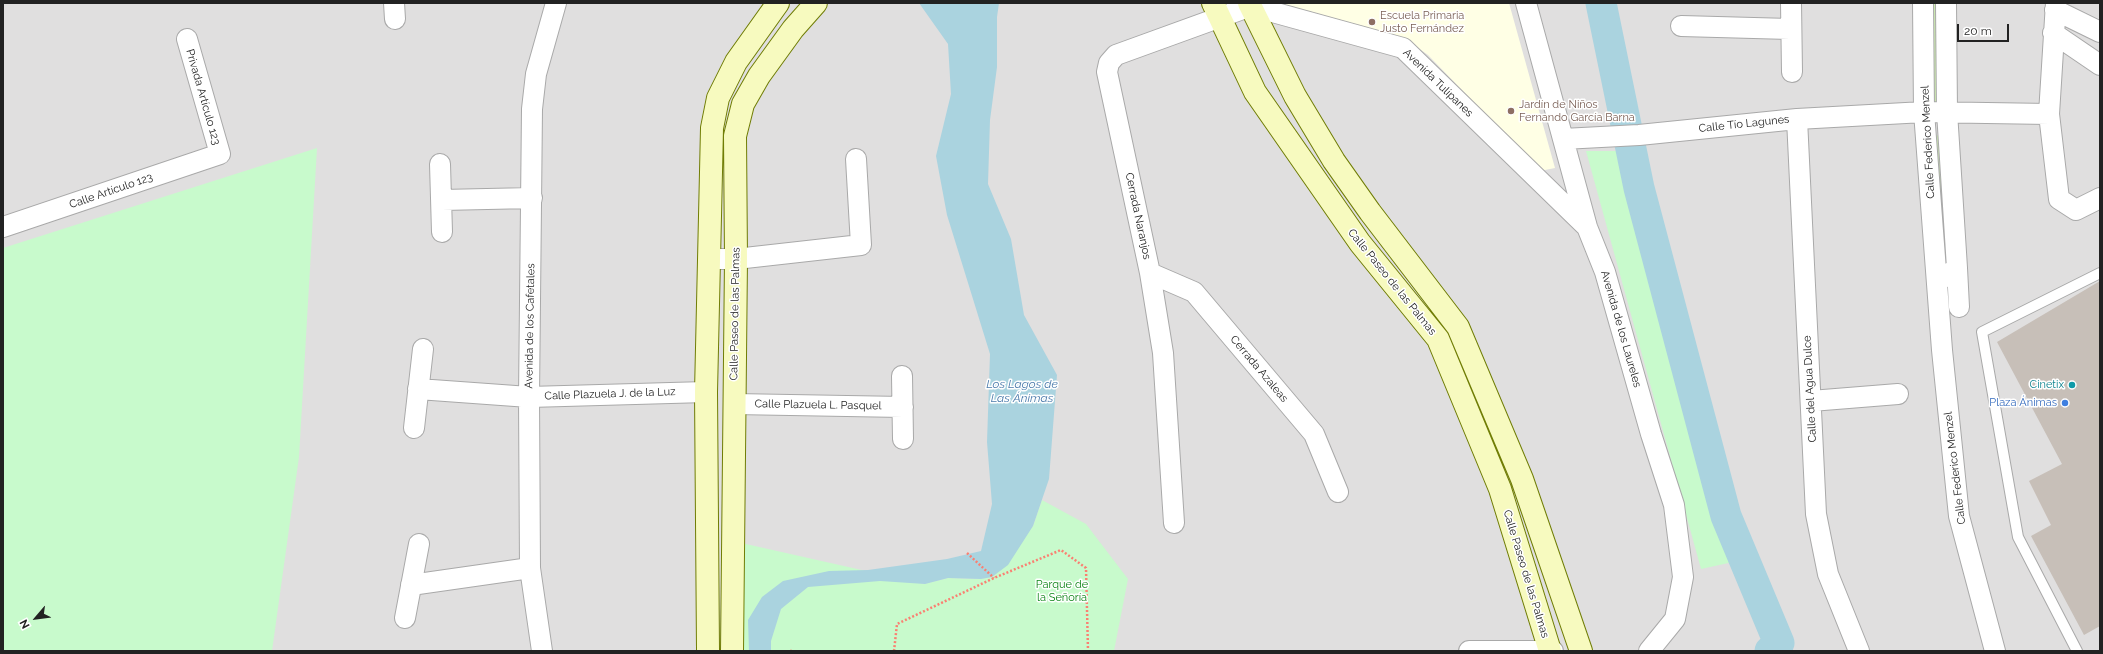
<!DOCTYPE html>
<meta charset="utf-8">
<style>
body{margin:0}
#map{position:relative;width:2103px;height:654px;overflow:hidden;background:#f2efe9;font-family:Raleway,sans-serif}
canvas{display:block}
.frame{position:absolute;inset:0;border:4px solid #222;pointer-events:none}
.north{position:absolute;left:16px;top:598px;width:40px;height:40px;-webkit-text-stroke:3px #fff;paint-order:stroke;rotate:242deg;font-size:11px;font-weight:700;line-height:16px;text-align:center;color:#222}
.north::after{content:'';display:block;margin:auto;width:14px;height:18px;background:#222;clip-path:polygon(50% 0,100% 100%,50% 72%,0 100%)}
.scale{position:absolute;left:1957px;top:24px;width:52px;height:18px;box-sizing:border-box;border:2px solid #222;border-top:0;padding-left:5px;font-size:12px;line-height:14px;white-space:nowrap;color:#222;-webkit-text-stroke:3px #fff;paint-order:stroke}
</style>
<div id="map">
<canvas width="2103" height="654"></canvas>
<div class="frame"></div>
<div class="north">N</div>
<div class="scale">20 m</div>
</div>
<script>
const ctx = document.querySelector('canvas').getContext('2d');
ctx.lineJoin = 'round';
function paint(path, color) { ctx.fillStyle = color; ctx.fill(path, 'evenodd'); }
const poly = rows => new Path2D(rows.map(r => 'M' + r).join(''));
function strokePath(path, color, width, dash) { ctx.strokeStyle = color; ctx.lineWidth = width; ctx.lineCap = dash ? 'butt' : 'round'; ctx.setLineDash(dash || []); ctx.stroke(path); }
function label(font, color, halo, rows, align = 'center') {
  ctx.font = font + ' Raleway,sans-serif'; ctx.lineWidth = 3; ctx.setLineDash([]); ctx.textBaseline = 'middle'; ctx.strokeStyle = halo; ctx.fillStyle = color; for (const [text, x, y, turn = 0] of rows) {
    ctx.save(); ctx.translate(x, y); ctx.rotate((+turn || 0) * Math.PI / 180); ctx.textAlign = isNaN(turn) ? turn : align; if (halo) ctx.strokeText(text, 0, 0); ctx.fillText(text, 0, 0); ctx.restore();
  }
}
paint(poly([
 [3,3,2100,3,2100,651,3,651]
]), '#e0dfdf');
paint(poly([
 [1278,3,1509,3,1555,168,1540,171,1428,55,1407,40]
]), '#ffffe5');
paint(poly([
 [1931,3,1940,3,1942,109,1931,106],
 [1941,135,1950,261,1940,268,1932,136]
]), '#cdebb0');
paint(poly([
 [317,148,299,457,272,651,3,651,3,248],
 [1586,151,1624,151,1733,562,1701,569],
 [1042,500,1086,524,1128,579,1114,651,737,651,737,542,924,584,948,578,981,579,992,577,1033,526]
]), '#c8facc');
paint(poly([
 [919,3,999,3,997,17,997,67,990,120,988,184,1011,239,1024,315,1057,375,1049,479,1033,526,1008,565,992,577,981,579,948,578,925,584,880,581,808,587,781,609,771,641,771,651,749,651,748,620,762,597,783,581,829,571,868,570,947,559,981,551,992,504,987,442,990,354,947,215,936,156,951,94,948,44]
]), '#aad3df');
strokePath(poly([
 [1601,3,1639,188,1726,516,1779,643,1770,651]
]), '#aad3df', 31);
paint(poly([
 [2100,281,2100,626,2084,635,2031,536,2051,525,2029,481,2062,464,1997,342]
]), '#c7bfb8');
const lane = poly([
 [2077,651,2018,537,1982,332,2100,273]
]);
const street = poly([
 [394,3,395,19],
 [1526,3,1587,227,1605,272,1651,434,1674,505,1683,577,1675,619,1649,651],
 [1791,3,1792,72],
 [1923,3,1924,112,1942,350,1959,516,1995,651],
 [2056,3,2049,114,2059,199,2076,210,2100,198],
 [2055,10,2100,32],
 [1681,26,1790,29],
 [2053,33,2100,65],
 [1797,119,1816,514,1828,574,1859,651],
 [1563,139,1639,135,1797,119,1924,112,2049,114],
 [440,164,442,232],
 [442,200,532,198],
 [3,227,220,154,187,39],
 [709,259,736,259,861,245,856,159],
 [1957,268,1959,307],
 [1150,273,1194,292,1314,434,1338,492],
 [1937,282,1957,268,1947,112,1946,3],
 [902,376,903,439],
 [418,389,529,397,706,392],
 [1811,401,1898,394],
 [734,404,903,407],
 [414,428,423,349],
 [1174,523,1163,353,1150,273,1107,72,1109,63,1116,55,1251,6,1403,48,1587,227],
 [411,585,530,568],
 [405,618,419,544],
 [542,651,530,568,529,397,532,109,536,74,556,3],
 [1469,651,1553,651]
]);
const secondary = poly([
 [1213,3,1255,92,1360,243,1438,339,1500,489,1550,651],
 [1249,3,1295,96,1334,161,1370,212,1458,327,1522,479,1581,651],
 [708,651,706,392,712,128,718,98,736,62,778,3],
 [732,651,736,259,735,136,743,104,759,76,793,29,816,3]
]);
strokePath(lane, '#a9a9a9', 12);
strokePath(street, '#a9a9a9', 22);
strokePath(secondary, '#707d05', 24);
strokePath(poly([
 [967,553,994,578],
 [790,651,792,651],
 [894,651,897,624,994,578,1061,550,1086,568,1088,651]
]), '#fa8072', 2.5, [2, 2]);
strokePath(lane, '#fff', 10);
strokePath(street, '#fff', 20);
strokePath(secondary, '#f7fabf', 22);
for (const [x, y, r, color] of [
 [1372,22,4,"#8d6e63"],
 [1511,111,4,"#8d6e63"],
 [2072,385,4,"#0f9aa8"],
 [2065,403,4,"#3f7fe0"]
]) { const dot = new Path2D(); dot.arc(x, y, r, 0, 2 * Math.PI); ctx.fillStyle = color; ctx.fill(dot); strokePath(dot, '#fff', 1.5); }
label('11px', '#785e54', '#fff', [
 ["Escuela Primaria",1380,16],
 ["Justo Fernández",1380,29],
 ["Jardín de Niños",1519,105],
 ["Fernando García Barna",1519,118]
], 'left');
label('11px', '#222', '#fff', [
 ["Avenida Tulipanes",1438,83,44],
 ["Privada Artículo 123",203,97,74],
 ["Calle Tío Lagunes",1744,124,-6],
 ["Calle Federico Menzel",1928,142,-93],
 ["Calle Artículo 123",111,191,-19],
 ["Cerrada Naranjos",1138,216,78],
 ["Calle Paseo de las Palmas",1392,282,51],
 ["Calle Paseo de las Palmas",735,314,-89],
 ["Avenida de los Cafetales",530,326,-89],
 ["Avenida de los Laureles",1621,329,74],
 ["Cerrada Azaleas",1259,369,50],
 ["Calle del Agua Dulce",1810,389,-93],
 ["Calle Plazuela J. de la Luz",610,394,-2],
 ["Calle Plazuela L. Pasquel",818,405,1],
 ["Calle Federico Menzel",1955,468,-97],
 ["Calle Paseo de las Palmas",1526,574,73]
]);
label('11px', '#0d838f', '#fff', [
 ["Cinetix",2064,385]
], 'right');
label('11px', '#366cbe', '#fff', [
 ["Plaza Ánimas",2057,403]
], 'right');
label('11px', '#0c8416', '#fff', [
 ["Parque de",1062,585],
 ["la Señoría",1062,598]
]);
label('italic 12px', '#4a7aab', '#fff', [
 ["Los Lagos de",1022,384],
 ["Las Ánimas",1022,398]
]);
</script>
